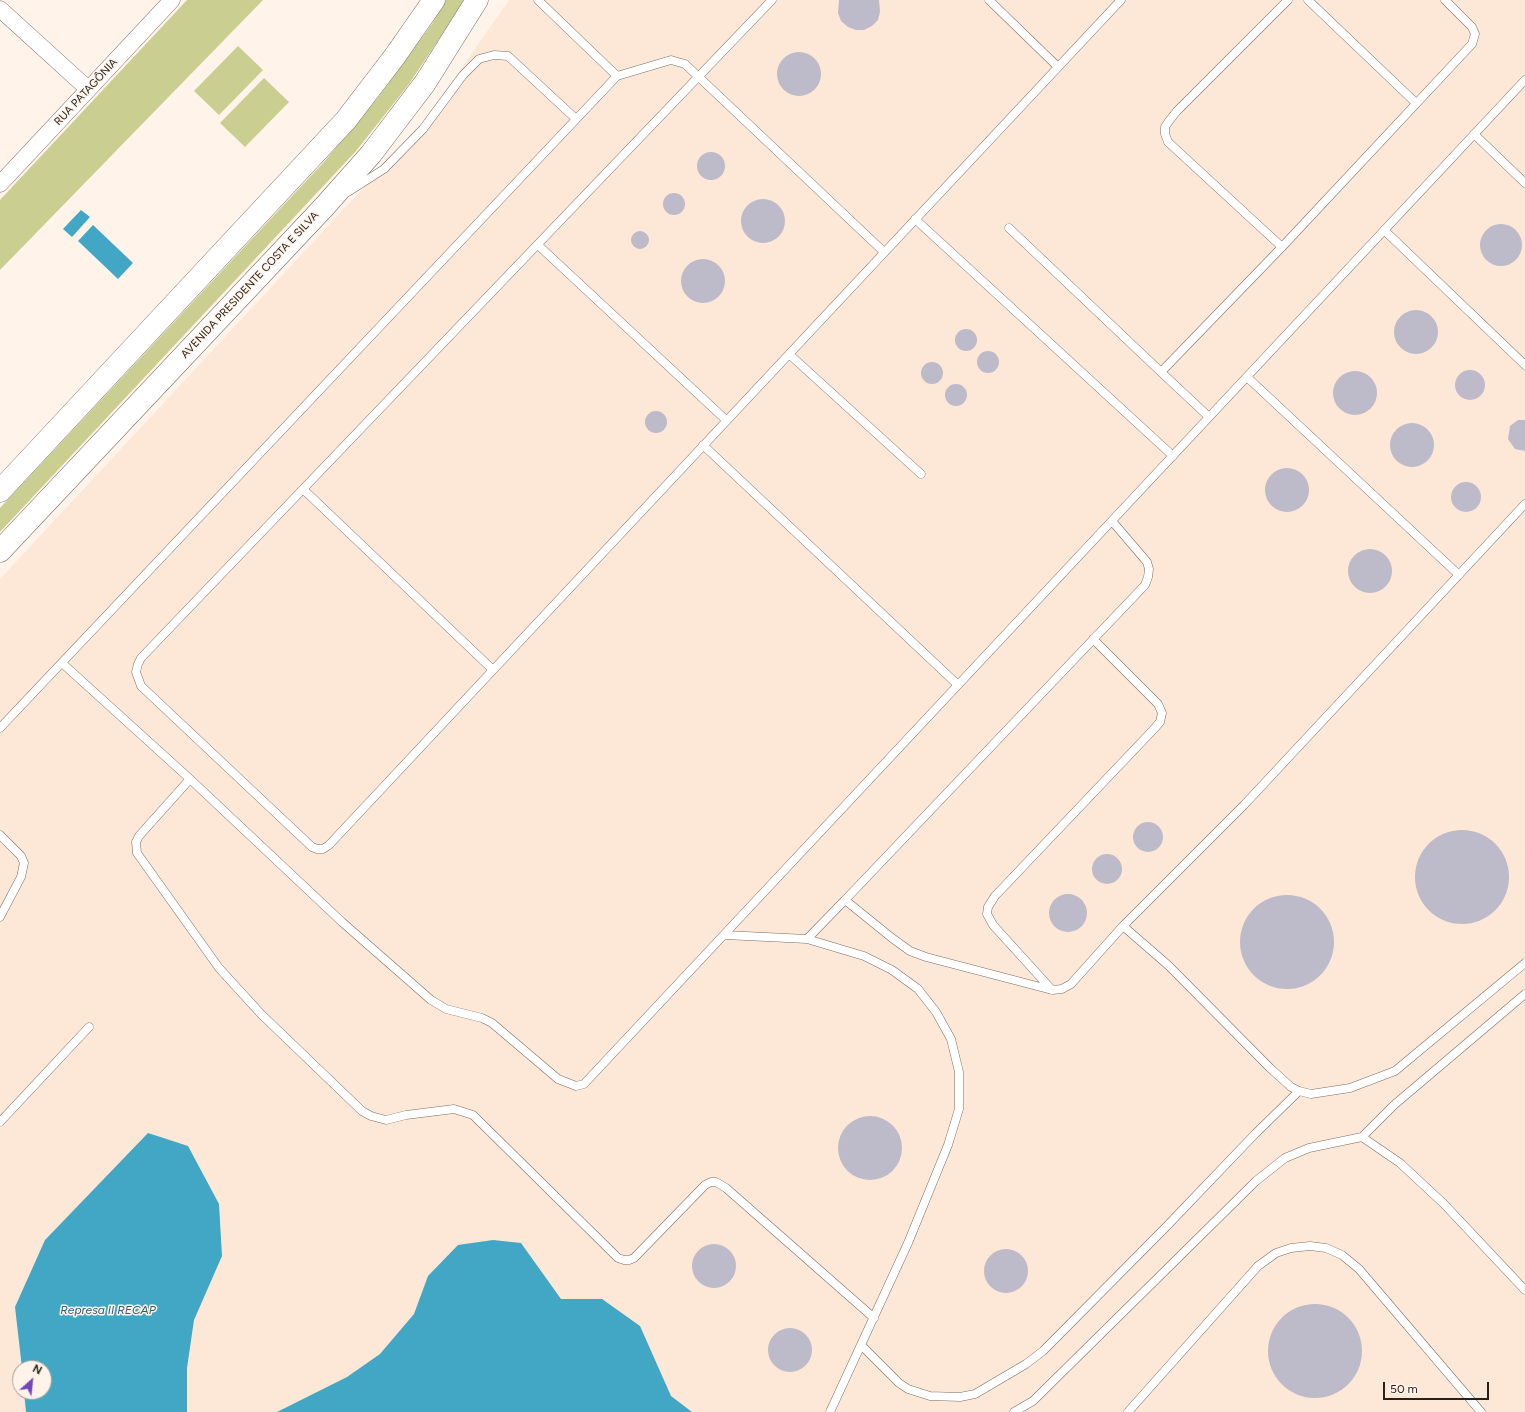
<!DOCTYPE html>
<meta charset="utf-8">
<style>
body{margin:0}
#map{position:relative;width:1525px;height:1412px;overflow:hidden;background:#fff3ea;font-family:Figtree,sans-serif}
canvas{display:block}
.north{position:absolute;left:12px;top:1360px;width:40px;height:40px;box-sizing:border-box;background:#fff3ea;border:1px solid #a99f98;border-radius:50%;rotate:27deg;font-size:11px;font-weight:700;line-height:16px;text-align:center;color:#27211d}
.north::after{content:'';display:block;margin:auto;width:14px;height:18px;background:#7644bb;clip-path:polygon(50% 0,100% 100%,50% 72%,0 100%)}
.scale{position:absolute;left:1383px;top:1382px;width:106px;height:18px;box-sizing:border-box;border:2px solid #27211d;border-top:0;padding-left:5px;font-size:12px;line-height:14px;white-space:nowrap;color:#27211d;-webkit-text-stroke:3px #fff3ea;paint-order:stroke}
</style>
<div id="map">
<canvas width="1525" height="1412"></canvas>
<div class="north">N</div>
<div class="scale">50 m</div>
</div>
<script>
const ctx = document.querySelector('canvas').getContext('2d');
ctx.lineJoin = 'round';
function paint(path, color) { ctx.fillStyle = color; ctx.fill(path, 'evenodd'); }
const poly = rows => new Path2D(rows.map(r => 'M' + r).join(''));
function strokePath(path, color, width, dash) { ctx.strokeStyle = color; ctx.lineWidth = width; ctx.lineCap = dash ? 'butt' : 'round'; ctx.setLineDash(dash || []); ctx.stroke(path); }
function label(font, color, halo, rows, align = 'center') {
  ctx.font = font + ' Figtree,sans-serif'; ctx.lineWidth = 3; ctx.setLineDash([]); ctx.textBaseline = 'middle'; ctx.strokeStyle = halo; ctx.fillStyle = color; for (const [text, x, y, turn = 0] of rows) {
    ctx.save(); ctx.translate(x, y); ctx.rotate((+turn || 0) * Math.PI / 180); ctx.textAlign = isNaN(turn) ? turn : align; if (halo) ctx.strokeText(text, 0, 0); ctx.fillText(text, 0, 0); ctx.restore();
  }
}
paint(poly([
 [509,0,1525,0,1525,1412,0,1412,0,579,422,125],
 [20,1368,44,1368,44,1392,20,1392]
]), '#fde8d7');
paint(poly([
 [187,0,263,0,0,270,0,200],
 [446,0,465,0,409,84,356,151,0,532,0,508,323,163,377,99,432,24],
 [238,46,263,70,219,115,194,91],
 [264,78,289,102,245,147,220,123]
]), '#cace90');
paint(poly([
 [81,210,90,217,72,237,63,229],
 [93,225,133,263,118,279,78,241],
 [148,1133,188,1146,219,1204,222,1256,194,1320,187,1368,187,1412,26,1412,24,1392,44,1392,44,1368,22,1368,15,1307,45,1240],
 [493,1240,521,1243,561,1299,602,1299,640,1326,671,1396,692,1412,277,1412,347,1377,380,1354,414,1314,428,1276,458,1245]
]), '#42a6c5');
paint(poly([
 [839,0,879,0,880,12,878,20,872,26,864,30,856,30,848,27,841,21,838,13],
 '777 74a22 22 0 1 1 44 0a22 22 0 1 1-44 0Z',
 '697 166a14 14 0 1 1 28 0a14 14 0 1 1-28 0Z',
 '663 204a11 11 0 1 1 22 0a11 11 0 1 1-22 0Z',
 '741 221a22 22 0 1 1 44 0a22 22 0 1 1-44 0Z',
 '1480 245a21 21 0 1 1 42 0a21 21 0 1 1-42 0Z',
 '631 240a9 9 0 1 1 18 0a9 9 0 1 1-18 0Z',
 '681 281a22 22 0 1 1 44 0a22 22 0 1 1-44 0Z',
 '1394 332a22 22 0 1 1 44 0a22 22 0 1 1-44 0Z',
 '955 340a11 11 0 1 1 22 0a11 11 0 1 1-22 0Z',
 '977 362a11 11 0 1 1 22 0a11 11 0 1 1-22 0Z',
 '921 373a11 11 0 1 1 22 0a11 11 0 1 1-22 0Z',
 '1455 385a15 15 0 1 1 30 0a15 15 0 1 1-30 0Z',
 '1333 393a22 22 0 1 1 44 0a22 22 0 1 1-44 0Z',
 '945 395a11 11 0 1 1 22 0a11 11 0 1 1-22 0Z',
 '645 422a11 11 0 1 1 22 0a11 11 0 1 1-22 0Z',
 [1518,420,1525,420,1525,451,1515,449,1508,439,1510,426],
 '1390 445a22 22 0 1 1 44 0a22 22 0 1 1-44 0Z',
 '1265 490a22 22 0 1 1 44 0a22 22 0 1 1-44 0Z',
 '1451 497a15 15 0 1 1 30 0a15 15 0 1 1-30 0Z',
 '1348 571a22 22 0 1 1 44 0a22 22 0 1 1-44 0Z',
 '1133 837a15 15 0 1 1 30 0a15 15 0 1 1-30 0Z',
 '1415 877a47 47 0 1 1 94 0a47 47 0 1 1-94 0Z',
 '1092 869a15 15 0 1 1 30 0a15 15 0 1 1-30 0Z',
 '1049 913a19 19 0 1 1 38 0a19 19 0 1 1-38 0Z',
 '1240 942a47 47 0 1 1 94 0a47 47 0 1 1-94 0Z',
 '838 1148a32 32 0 1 1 64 0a32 32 0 1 1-64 0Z',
 '692 1266a22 22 0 1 1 44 0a22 22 0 1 1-44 0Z',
 '984 1271a22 22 0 1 1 44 0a22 22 0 1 1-44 0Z',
 '1268 1351a47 47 0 1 1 94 0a47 47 0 1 1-94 0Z',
 '768 1350a22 22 0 1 1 44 0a22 22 0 1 1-44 0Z'
]), '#bdbac9');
const lane = poly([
 [538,0,617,76],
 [772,0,141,658,138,664,136,672,141,686,312,847,317,849,323,849,329,845,1121,0],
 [989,0,1058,67],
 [1308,0,1416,103],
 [1474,134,1525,183],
 [348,192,384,169,423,129,463,75,479,59,494,55,508,56,576,119],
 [915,219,1173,456],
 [1009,228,1161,372],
 [1384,230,1525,365],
 [538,245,726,420],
 [1282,247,1168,142,1165,134,1165,127,1169,121,1177,111,1288,0],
 [789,354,921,474],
 [1247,377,1459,575],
 [1209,417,1161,372,1282,247,1472,44,1475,34,1472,27,1445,0],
 [703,445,958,685],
 [304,490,492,669],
 [1112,521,1147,562,1149,569,1148,577,1145,585,845,900,892,938,910,951,926,957,1052,990,1062,989,1071,984,1123,926,1169,966,1270,1068,1291,1087,1299,1091,1311,1094,1350,1088,1395,1071,1525,963],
 [62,663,190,779,342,922,431,1000,446,1009,482,1018,492,1023,558,1079,576,1086,584,1084,1525,80],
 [0,728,617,76,671,60,685,64,884,252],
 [190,779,139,836,136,842,137,853,219,968,261,1014,362,1111,371,1116,386,1120,406,1115,454,1109,473,1115,618,1258,624,1260,629,1260,634,1258,705,1185,711,1182,716,1182,726,1188,874,1318],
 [0,835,21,856,24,863,21,877,0,917],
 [1123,926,1244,805,1525,504],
 [725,935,807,939,845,900],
 [807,939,864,956,892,970,918,989,936,1012,951,1039,959,1072,959,1109,948,1145,908,1243,830,1412],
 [1052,990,993,925,987,914,988,907,995,896,1153,730,1160,722,1162,713,1158,704,1093,639],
 [0,1122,89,1027],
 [1362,1137,1400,1163,1444,1204,1525,1290],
 [861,1345,899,1383,908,1389,930,1396,960,1397,975,1394,1026,1364,1043,1351,1164,1229,1255,1134,1299,1091],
 [1014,1412,1033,1401,1256,1181,1285,1158,1309,1148,1362,1137,1394,1105,1525,994],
 [1128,1412,1258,1266,1276,1253,1291,1248,1310,1246,1326,1248,1342,1255,1359,1269,1481,1412]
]);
const street = poly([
 [0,9,88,89],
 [0,184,172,0]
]);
const highway = poly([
 [0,491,346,120,395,56,434,0],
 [0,551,324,207,371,154,425,83,477,0]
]);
strokePath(lane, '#7a6e64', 9);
strokePath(street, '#7a6e64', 17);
strokePath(highway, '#7a6e64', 23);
strokePath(lane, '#fff', 8);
strokePath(street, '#fff', 16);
strokePath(highway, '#fff', 22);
label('11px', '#27211d', '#fff3ea', [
 ["RUA PATAGÔNIA",86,92,-47],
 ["AVENIDA PRESIDENTE COSTA E SILVA",250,285,-47]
]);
label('italic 12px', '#295f70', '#fff3ea', [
 ["Represa II RECAP",108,1310]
]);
</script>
